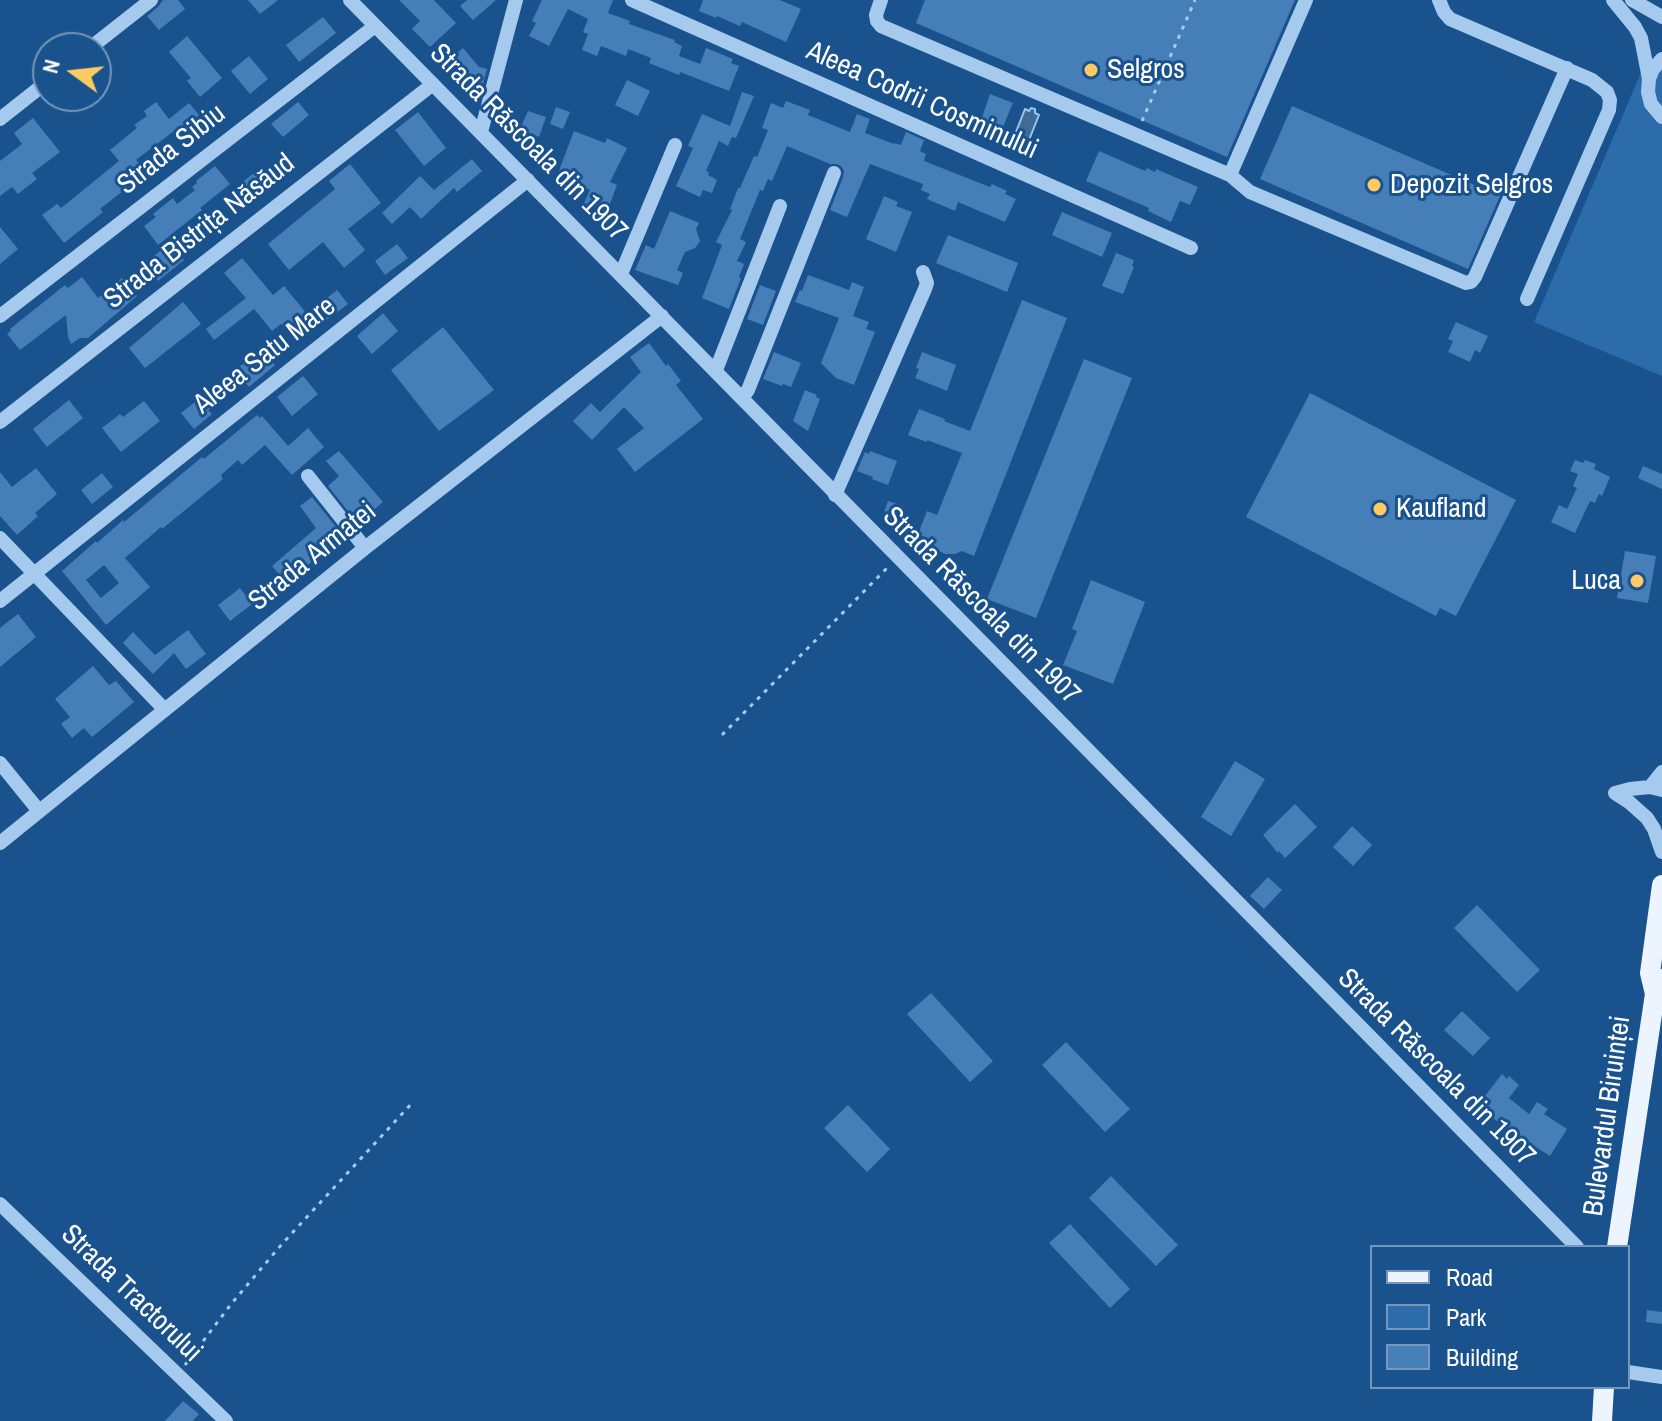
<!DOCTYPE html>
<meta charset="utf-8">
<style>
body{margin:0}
#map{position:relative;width:1662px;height:1421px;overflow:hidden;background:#19528d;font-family:"Archivo Narrow",sans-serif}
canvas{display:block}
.legend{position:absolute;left:1370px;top:1245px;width:260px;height:144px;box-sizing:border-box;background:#19528d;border:2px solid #7597bb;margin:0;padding:10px 14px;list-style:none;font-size:24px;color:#fff}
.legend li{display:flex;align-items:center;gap:16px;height:40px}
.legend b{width:40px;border:2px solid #7597bb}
.north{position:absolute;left:32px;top:32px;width:80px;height:80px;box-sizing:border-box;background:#19528d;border:2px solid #7597bb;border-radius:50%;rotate:285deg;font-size:22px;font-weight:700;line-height:32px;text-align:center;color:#fff}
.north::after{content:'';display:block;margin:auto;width:28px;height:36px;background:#ffca62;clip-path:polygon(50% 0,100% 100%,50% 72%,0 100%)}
</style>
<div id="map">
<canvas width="1662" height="1421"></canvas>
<ul class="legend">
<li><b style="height:10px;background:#ecf5ff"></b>Road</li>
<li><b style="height:22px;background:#2c6cab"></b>Park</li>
<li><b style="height:22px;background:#467eb7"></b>Building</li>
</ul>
<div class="north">N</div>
</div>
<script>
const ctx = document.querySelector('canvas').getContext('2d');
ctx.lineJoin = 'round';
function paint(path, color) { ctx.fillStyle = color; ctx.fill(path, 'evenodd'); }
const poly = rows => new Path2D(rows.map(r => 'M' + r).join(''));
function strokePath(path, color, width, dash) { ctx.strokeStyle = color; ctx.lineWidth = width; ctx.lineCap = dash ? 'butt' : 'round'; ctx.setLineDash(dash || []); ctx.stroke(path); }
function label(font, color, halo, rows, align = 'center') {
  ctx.font = font + ' "Archivo Narrow",sans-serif'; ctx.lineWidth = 6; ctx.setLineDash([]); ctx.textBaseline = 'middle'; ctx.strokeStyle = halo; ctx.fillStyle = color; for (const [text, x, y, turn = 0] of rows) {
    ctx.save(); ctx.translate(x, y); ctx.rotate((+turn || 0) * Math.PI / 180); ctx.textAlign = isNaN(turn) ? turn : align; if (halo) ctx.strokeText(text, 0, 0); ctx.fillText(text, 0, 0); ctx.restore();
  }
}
paint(poly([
 [1662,59,1662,376,1534,322,1646,61]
]), '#2c6cab');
const water = poly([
 [1031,108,1035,109,1035,113,1039,115,1029,140,1024,142,1014,137,1025,109,1029,111,1031,108]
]);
paint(water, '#416a94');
strokePath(water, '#98c6f0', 2);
paint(poly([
 [163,0,178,0,185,9,159,30,147,16,158,7],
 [248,0,278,0,260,14],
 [399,0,434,0,456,23,430,47,412,29,420,21],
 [467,0,496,0,473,20,460,6],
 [542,0,613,0,608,13,630,21,629,24,675,40,674,42,682,46,679,56,700,64,706,48,733,59,731,63,739,66,729,91,680,72,679,75,649,63,651,58,628,49,626,56,601,46,597,56,582,50,588,34,583,32,588,19,568,9,549,46,529,36,536,23,532,21],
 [703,0,780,0,801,9,786,42,742,22,740,26,717,16,716,18,699,11],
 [925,0,1295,0,1227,157,916,23],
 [323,17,336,33,299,62,286,45],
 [187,36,222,78,200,97,187,81,191,78,169,52],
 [463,48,479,67,487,69,480,96,466,92,467,89,445,64],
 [249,56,268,79,250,94,231,71],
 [627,80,650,91,638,116,615,105],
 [742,92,754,96,736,138,732,137,728,146,719,141,706,171,709,172,708,175,717,180,712,193,703,190,700,197,676,186,693,148,688,146,702,114,730,126],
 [990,94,1013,103,1000,134,979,126],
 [786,101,810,110,808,115,850,132,857,114,870,119,865,133,894,144,894,143,901,145,906,132,924,140,920,151,926,154,924,161,990,187,992,184,1007,191,1005,194,1016,199,1005,222,958,202,955,211,927,199,930,194,921,190,923,184,870,164,847,217,830,210,843,177,844,171,841,166,837,164,830,164,787,146,772,181,768,179,763,191,760,190,740,239,746,242,737,261,744,264,739,277,741,278,729,309,702,298,722,245,716,242,732,210,730,209,738,188,740,188,754,156,757,157,768,130,762,128,771,103,783,108],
 [156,102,169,119,189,103,199,115,194,119,200,126,197,129,200,132,189,141,178,128,136,160,139,163,124,176,123,191,100,209,103,212,64,243,42,215,57,204,61,208,119,161,110,150,137,128,134,125,147,116,144,111],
 [298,102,309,115,283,137,271,124],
 [1292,106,1500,196,1468,269,1260,179],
 [556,107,570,112,563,129,550,124],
 [528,111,546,117,539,137,520,129],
 [418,112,446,148,424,166,395,130],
 [33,118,60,152,32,173,37,179,18,194,12,187,0,196,0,161,22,144,14,133],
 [574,131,605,143,607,138,627,148,610,182,617,185,607,212,584,203,590,190,557,176],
 [1099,151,1145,171,1147,168,1155,172,1156,169,1198,187,1190,205,1180,201,1171,222,1148,211,1149,208,1086,181],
 [472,159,482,171,457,192,454,188,421,219,410,207,392,224,382,213,420,176,434,190],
 [350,164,381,203,348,229,365,250,344,268,323,242,289,270,268,244,335,189,329,181],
 [215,166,230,184,200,208,202,210,158,245,144,226,156,217,153,214,173,198,177,204,195,190,192,187,197,183,196,181],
 [254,173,268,190,245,208,231,191],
 [884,196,898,202,896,206,912,212,896,252,866,239],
 [670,211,699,223,696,229,700,241,695,248,685,252,677,270,683,273,678,285,635,270,646,245,654,249],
 [1062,212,1112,233,1102,257,1052,235],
 [0,227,18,249,0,264],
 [948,235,1018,263,1007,292,936,263],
 [170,243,184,260,158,281,144,264],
 [397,244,408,258,385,275,375,261],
 [1116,253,1134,260,1132,266,1134,267,1123,294,1102,286],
 [242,258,273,295,284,286,307,314,337,290,348,304,296,343,281,324,272,331,254,309,214,340,206,329,246,298,224,273],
 [808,275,849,290,852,282,864,287,853,316,869,322,866,329,875,332,854,385,836,378,821,363,839,318,795,302,800,290,802,291],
 [82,277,98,298,122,278,137,296,88,338,80,338,71,344,68,337,66,315,20,350,7,334,11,331,10,329,65,285,68,288],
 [760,285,776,291,763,325,747,319],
 [1022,300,1067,318,974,556,962,551,955,554,945,554,937,550,929,539,918,534,927,511,937,515,962,453,927,440,927,442,908,435,919,409,945,419,944,421,970,431],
 [183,302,201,324,145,368,129,348],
 [383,313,398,331,372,354,357,336],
 [1456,322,1488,336,1480,353,1475,350,1470,362,1448,352,1453,341,1448,339],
 [443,327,494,390,439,431,391,370],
 [649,343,666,366,668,364,681,381,676,385,703,419,635,472,617,449,644,428,624,407,592,440,573,421,591,403,600,412,641,372,630,357],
 [262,349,275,365,249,387,244,381,208,410,212,414,194,429,181,413],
 [774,352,801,363,791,387,783,384,782,386,763,379],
 [922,352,956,365,947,391,915,378,919,369,916,368],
 [1084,359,1132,378,1036,618,987,599],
 [303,376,318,394,292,416,277,397],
 [805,390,817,395,816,397,820,399,808,431,793,421],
 [1310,393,1516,500,1456,616,1440,608,1436,616,1246,517],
 [69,400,83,418,47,447,33,429],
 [144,401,160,421,121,452,102,428,120,414,123,417],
 [257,415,260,418,262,416,288,446,308,428,324,447,292,475,265,445,242,465,238,460,221,475,223,479,162,529,161,527,125,558,150,587,106,625,62,571,96,541,97,543,123,520,124,522,202,457,204,459],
 [104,565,119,583,101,598,86,580],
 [339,451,383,502,369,514,366,511,355,520,328,486,339,476,326,461],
 [870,451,897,461,888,485,872,479,873,477,857,471,865,452,869,454],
 [1575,460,1583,463,1585,460,1596,464,1594,469,1610,477,1602,496,1599,494,1595,503,1590,501,1575,533,1551,522,1559,505,1567,509,1577,488,1573,486,1578,474,1570,471],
 [1643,466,1662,474,1662,489,1638,478],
 [36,468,57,494,35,513,38,516,17,535,0,516,0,472,12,487],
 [102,473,113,487,92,504,81,490],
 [312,497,340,532,316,550,320,555,287,583,272,566,316,528,300,506],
 [888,501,903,506,897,523,882,518],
 [1625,551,1656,556,1648,603,1617,598],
 [1091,580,1145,602,1113,684,1063,665,1077,631,1072,629],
 [240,588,252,604,230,621,218,605],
 [18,614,36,637,0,667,0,628],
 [188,630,206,654,186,669,174,653,153,674,123,643,133,632,155,655],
 [93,666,109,685,116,681,134,702,92,737,84,728,72,738,61,724,70,717,55,699],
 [1235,761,1265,779,1231,836,1201,817],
 [1295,804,1317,827,1285,858,1279,851,1278,853,1263,835],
 [1352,826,1372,845,1353,866,1333,847],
 [1268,877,1282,890,1264,909,1250,896],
 [1477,905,1540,970,1517,992,1454,928],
 [931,993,993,1061,970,1082,907,1014],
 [1462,1011,1490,1038,1473,1056,1444,1030],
 [1066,1042,1130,1109,1105,1132,1042,1065],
 [1502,1074,1507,1079,1509,1076,1519,1085,1509,1098,1529,1114,1537,1102,1548,1109,1544,1114,1567,1129,1550,1156,1526,1141,1516,1155,1508,1144,1514,1135,1493,1118,1489,1122,1479,1112,1490,1100,1485,1096],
 [848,1105,890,1149,867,1172,824,1128],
 [1111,1176,1178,1245,1156,1266,1089,1198],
 [1070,1224,1130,1289,1110,1308,1049,1243],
 [1647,1310,1662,1312,1662,1324,1646,1322],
 [183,1401,199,1414,193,1421,165,1421]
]), '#467eb7');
strokePath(poly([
 [1142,121,1195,0],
 [722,735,889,566],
 [185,1365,232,1303,282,1244,413,1102]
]), '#a5caee', 3, [4, 6]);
strokePath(poly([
 [350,0,1577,1247],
 [632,0,1191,248],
 [881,0,876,15,877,21,881,26,1230,175,1250,192,1466,283,1471,282,1475,277,1567,68],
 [1439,0,1444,12,1450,19,1592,80,1607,92,1610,100,1609,110,1527,299],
 [1613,0,1635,27,1641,38,1649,79],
 [1632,0,1662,17],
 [90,48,151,0],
 [1662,59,1653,69,1649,79,1648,92,1651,104,1662,117],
 [0,119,48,81],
 [481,132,516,0],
 [1230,175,1306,0],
 [621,274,675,145],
 [0,316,375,26],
 [716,370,780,206],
 [742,398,748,390,834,173],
 [0,422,433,84],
 [308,476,365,548],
 [835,495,925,289,927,283,923,272],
 [0,538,165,710],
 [0,601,528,180],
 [0,763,39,811],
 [1650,787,1662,772],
 [1615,793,1629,802,1647,818,1654,829,1662,852],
 [1615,793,1630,789,1650,787,1662,790],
 [0,843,365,548,662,316],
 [0,1204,226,1421],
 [1628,1372,1662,1377]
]), '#a5caee', 14);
strokePath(poly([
 [1655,994,1650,973,1662,885],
 [1617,1247,1655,994,1662,979],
 [1602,1421,1604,1387]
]), '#ecf5ff', 20);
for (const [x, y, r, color] of [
 [1091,70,8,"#ffca62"],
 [1374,185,8,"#ffca62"],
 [1380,509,8,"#ffca62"],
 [1637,581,8,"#ffca62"]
]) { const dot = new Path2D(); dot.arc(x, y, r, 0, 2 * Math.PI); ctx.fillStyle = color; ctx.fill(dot); strokePath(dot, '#19528d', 3); }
label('28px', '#fff', '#19528d', [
 ["Selgros",1107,70],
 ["Depozit Selgros",1390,185],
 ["Kaufland",1396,509],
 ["Luca",1621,581,"right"]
], 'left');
label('28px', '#fff', '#19528d', [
 ["Aleea Codrii Cosminului",922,101,24],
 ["Strada Răscoala din 1907",528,143,45],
 ["Strada Sibiu",172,150,-38],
 ["Strada Bistrița Năsăud",200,232,-38],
 ["Aleea Satu Mare",265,356,-38],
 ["Strada Armatei",313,557,-39],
 ["Strada Răscoala din 1907",981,606,45],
 ["Strada Răscoala din 1907",1436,1068,45],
 ["Bulevardul Biruinței",1608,1116,-82],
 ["Strada Tractorului",131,1294,44]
]);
</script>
